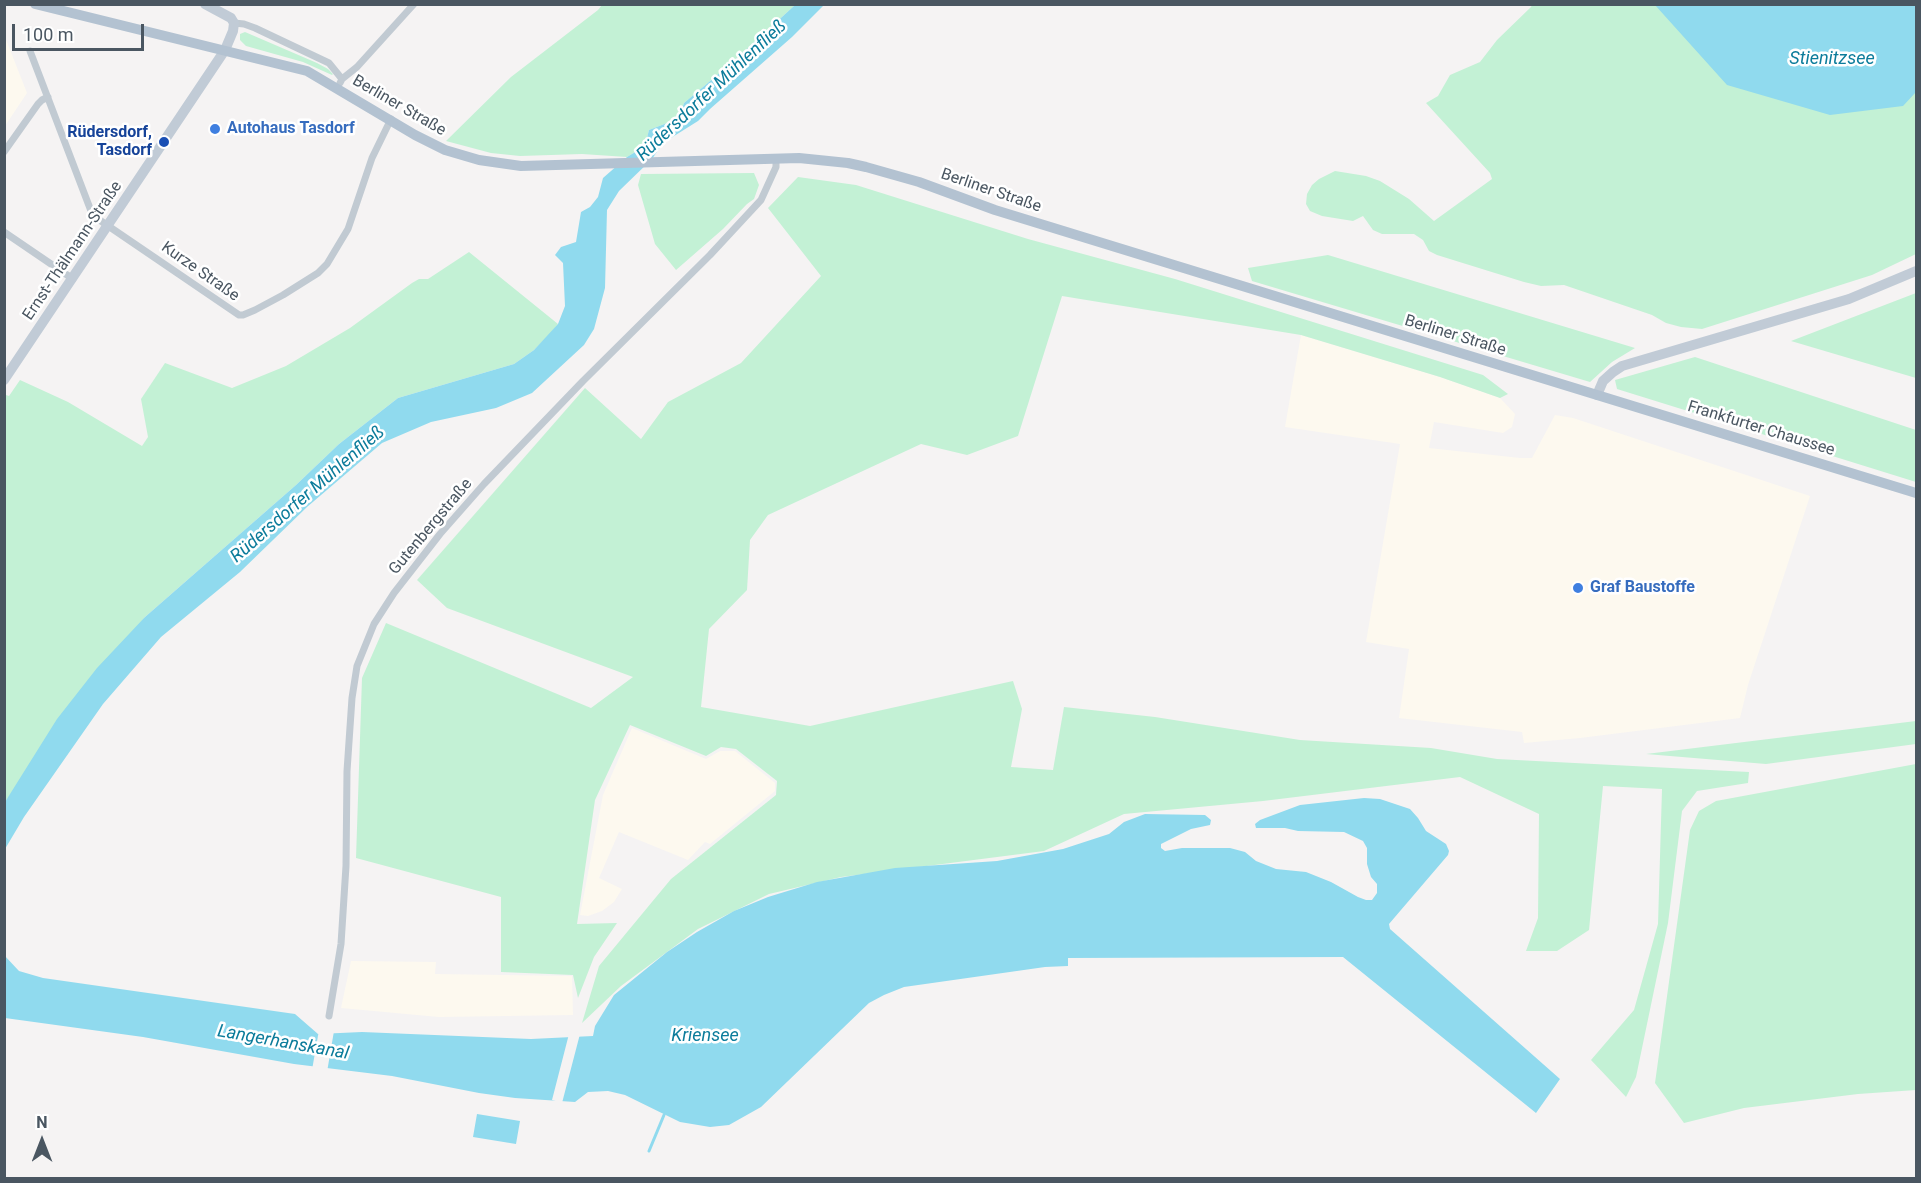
<!DOCTYPE html>
<meta charset="utf-8">
<style>
body{margin:0}
#map{position:relative;width:1921px;height:1183px;overflow:hidden;background:#f5f3f3;font-family:Roboto,sans-serif}
canvas{display:block}
.frame{position:absolute;inset:0;border:6px solid #4a5661;pointer-events:none}
.north{position:absolute;left:12px;top:1111px;width:60px;height:60px;-webkit-text-stroke:4px #fff;paint-order:stroke;rotate:0deg;font-size:16px;font-weight:700;line-height:24px;text-align:center;color:#4a5661}
.north::after{content:'';display:block;margin:auto;width:21px;height:27px;background:#4a5661;clip-path:polygon(50% 0,100% 100%,50% 72%,0 100%)}
.scale{position:absolute;left:12px;top:24px;width:132px;height:27px;box-sizing:border-box;border:3px solid #4a5661;border-top:0;padding-left:8px;font-size:18px;line-height:21px;white-space:nowrap;color:#4a5661;-webkit-text-stroke:4px #fff;paint-order:stroke}
</style>
<div id="map">
<canvas width="1921" height="1183"></canvas>
<div class="frame"></div>
<div class="north">N</div>
<div class="scale">100 m</div>
</div>
<script>
const ctx = document.querySelector('canvas').getContext('2d');
ctx.lineJoin = 'round';
function paint(path, color) { ctx.fillStyle = color; ctx.fill(path, 'evenodd'); }
const poly = rows => new Path2D(rows.map(r => 'M' + r).join(''));
function strokePath(path, color, width, dash) { ctx.strokeStyle = color; ctx.lineWidth = width; ctx.lineCap = dash ? 'butt' : 'round'; ctx.setLineDash(dash || []); ctx.stroke(path); }
function label(font, color, halo, rows, align = 'center') {
  ctx.font = font + ' Roboto,sans-serif'; ctx.lineWidth = 5; ctx.setLineDash([]); ctx.textBaseline = 'middle'; ctx.strokeStyle = halo; ctx.fillStyle = color; for (const [text, x, y, turn = 0] of rows) {
    ctx.save(); ctx.translate(x, y); ctx.rotate((+turn || 0) * Math.PI / 180); ctx.textAlign = isNaN(turn) ? turn : align; if (halo) ctx.strokeText(text, 0, 0); ctx.fillText(text, 0, 0); ctx.restore();
  }
}
paint(poly([
 [5,37,27,93,5,126,4,126],
 [1301,335,1440,377,1500,398,1515,414,1512,427,1503,433,1434,422,1429,448,1520,458,1532,458,1555,415,1573,418,1810,496,1748,685,1740,718,1580,738,1524,743,1522,732,1399,718,1409,649,1366,642,1400,444,1285,427],
 [632,728,706,759,720,751,735,751,775,783,775,791,710,844,705,842,688,860,619,832,599,878,622,889,614,902,602,911,588,916,580,915,603,795],
 [351,961,436,962,435,974,572,976,573,1015,439,1017,341,1008]
]), '#fdf9ef');
paint(poly([
 [602,5,795,5,735,60,684,103,681,112,672,121,649,130,645,146,627,157,582,154,520,156,491,153,446,141,511,77,598,10],
 [1532,5,1715,5,1916,42,1916,254,1872,275,1702,329,1681,327,1666,323,1652,315,1564,285,1541,286,1524,282,1437,255,1429,251,1423,240,1414,234,1382,234,1373,230,1363,216,1353,221,1322,216,1310,211,1306,204,1307,194,1312,185,1319,179,1335,171,1366,176,1380,181,1409,199,1434,221,1492,179,1490,173,1426,103,1438,96,1450,75,1480,62,1497,40,1531,7],
 [245,32,317,63,328,69,333,74,332,75,303,62,246,46,240,40,240,34],
 [754,173,759,185,754,199,747,204,723,229,676,270,655,244,638,185,641,174],
 [798,177,856,185,1028,239,1175,279,1483,375,1508,394,1500,398,1440,377,1301,335,1062,296,1018,436,967,455,921,444,768,515,750,540,747,590,709,629,701,707,810,726,1013,681,1022,709,1011,767,1053,770,1064,707,1155,717,1300,740,1431,748,1497,759,1749,772,1748,783,1697,791,1682,811,1668,923,1636,1077,1626,1097,1591,1060,1634,1010,1658,924,1662,789,1603,786,1589,930,1557,951,1526,951,1538,918,1539,814,1460,777,1263,801,1124,814,1044,851,841,877,769,894,698,929,621,986,582,1023,599,966,671,879,776,795,777,781,736,749,721,747,706,756,630,725,595,800,577,924,617,923,594,957,578,998,573,975,501,972,501,897,356,858,362,678,386,623,591,708,633,677,447,608,417,580,585,388,641,439,668,402,741,363,821,276,768,208],
 [469,252,558,324,552,332,534,350,514,364,398,398,339,444,296,485,145,617,5,802,4,397,6,395,9,396,20,380,68,402,142,446,148,437,141,399,165,363,232,388,286,366,350,328,412,283,419,279,428,279],
 [1328,255,1635,348,1612,362,1590,382,1252,281,1248,268],
 [1916,293,1916,378,1791,341],
 [1695,357,1916,430,1916,482,1617,389,1615,380],
 [1916,721,1916,744,1766,764,1646,754],
 [1916,764,1916,1090,1858,1094,1744,1108,1684,1123,1655,1083,1690,830,1699,811,1716,801]
]), '#c3f1d5');
paint(poly([
 [795,5,824,5,792,37,710,109,698,121,663,143,652,159,619,191,607,210,605,288,594,329,584,345,532,393,496,408,431,422,382,443,307,507,240,572,161,637,103,704,24,817,5,849,5,802,57,719,97,668,145,617,296,485,339,444,398,398,514,364,534,350,558,324,565,306,563,263,555,255,561,247,576,242,581,212,590,207,598,197,603,178,627,157,645,146,649,130,672,121,681,112,684,103,735,60],
 [1655,5,1916,5,1916,92,1903,106,1830,115,1727,85],
 [1364,798,1380,799,1410,809,1418,818,1426,831,1446,844,1449,851,1448,855,1389,924,1390,929,1560,1079,1536,1113,1343,957,1068,958,1068,966,1045,967,904,987,884,995,869,1003,761,1107,729,1125,710,1127,680,1122,625,1095,608,1091,588,1092,575,1102,515,1098,479,1093,392,1076,294,1064,143,1037,5,1018,4,955,19,971,43,978,295,1014,318,1034,362,1032,531,1039,593,1036,595,1026,614,995,667,952,697,932,734,911,768,897,817,882,895,868,997,861,1063,849,1109,834,1124,822,1145,814,1205,815,1211,820,1210,825,1191,829,1161,844,1161,848,1165,851,1182,848,1230,848,1245,852,1256,861,1276,869,1306,872,1331,882,1358,897,1366,900,1372,900,1377,893,1377,884,1371,877,1367,864,1367,848,1363,841,1344,832,1298,831,1285,828,1256,828,1255,824,1260,820,1300,805],
 [477,1114,520,1121,516,1144,473,1137]
]), '#90daee');
paint(poly([
 [319,1030,334,1031,327,1072,312,1070],
 [569,1034,580,1034,562,1103,552,1100]
]), '#f5f3f3');
strokePath(poly([
 [649,1151,664,1115]
]), '#90daee', 3);
strokePath(poly([
 [234,23,244,24,255,28,329,63,342,79],
 [30,51,91,211,98,219,239,315,243,315,255,310,283,295,318,273,327,264,348,229,372,158,391,119],
 [340,83,342,79,357,67,414,4],
 [4,152,38,104,42,100,48,97],
 [4,232,73,279],
 [329,1016,341,944,346,866,347,771,352,698,357,666,374,624,394,593,440,534,484,484,583,381,710,255,761,200,776,167,776,159]
]), '#c1cad2', 7);
strokePath(poly([
 [4,380,225,50,233,31,234,23,231,18,205,4],
 [1597,395,1603,381,1613,372,1622,366,1849,299,1916,271]
]), '#c1cbd6', 10);
strokePath(poly([
 [35,4,307,71,415,135,445,150,479,160,521,166,799,158,848,163,866,167,919,182,995,210,1916,493]
]), '#b3c2d1', 10);
for (const [x, y, r, color] of [
 [215,129,6,"#3f7fe0"],
 [164,142,6,"#1a4fb4"],
 [1578,588,6,"#3f7fe0"]
]) { const dot = new Path2D(); dot.arc(x, y, r, 0, 2 * Math.PI); ctx.fillStyle = color; ctx.fill(dot); strokePath(dot, '#fff', 2); }
label('16px', '#4a5661', '#fff', [
 ["Berliner Straße",399,106,30],
 ["Berliner Straße",991,191,19],
 ["Ernst-Thälmann-Straße",73,251,-56],
 ["Kurze Straße",200,272,35],
 ["Berliner Straße",1455,336,17],
 ["Frankfurter Chaussee",1761,429,17],
 ["Gutenbergstraße",431,527,-50]
]);
label('bold 16px', '#366cbe', '#fff', [
 ["Autohaus Tasdorf",227,129],
 ["Graf Baustoffe",1590,588]
], 'left');
label('bold 16px', '#164399', '#fff', [
 ["Rüdersdorf,",152,133],
 ["Tasdorf",152,151]
], 'right');
label('italic 18px', '#0c7c9b', '#fff', [
 ["Stienitzsee",1832,59],
 ["Rüdersdorfer Mühlenfließ",712,91,-43],
 ["Rüdersdorfer Mühlenfließ",308,495,-41],
 ["Kriensee",705,1036],
 ["Langerhanskanal",283,1043,10]
]);
</script>
